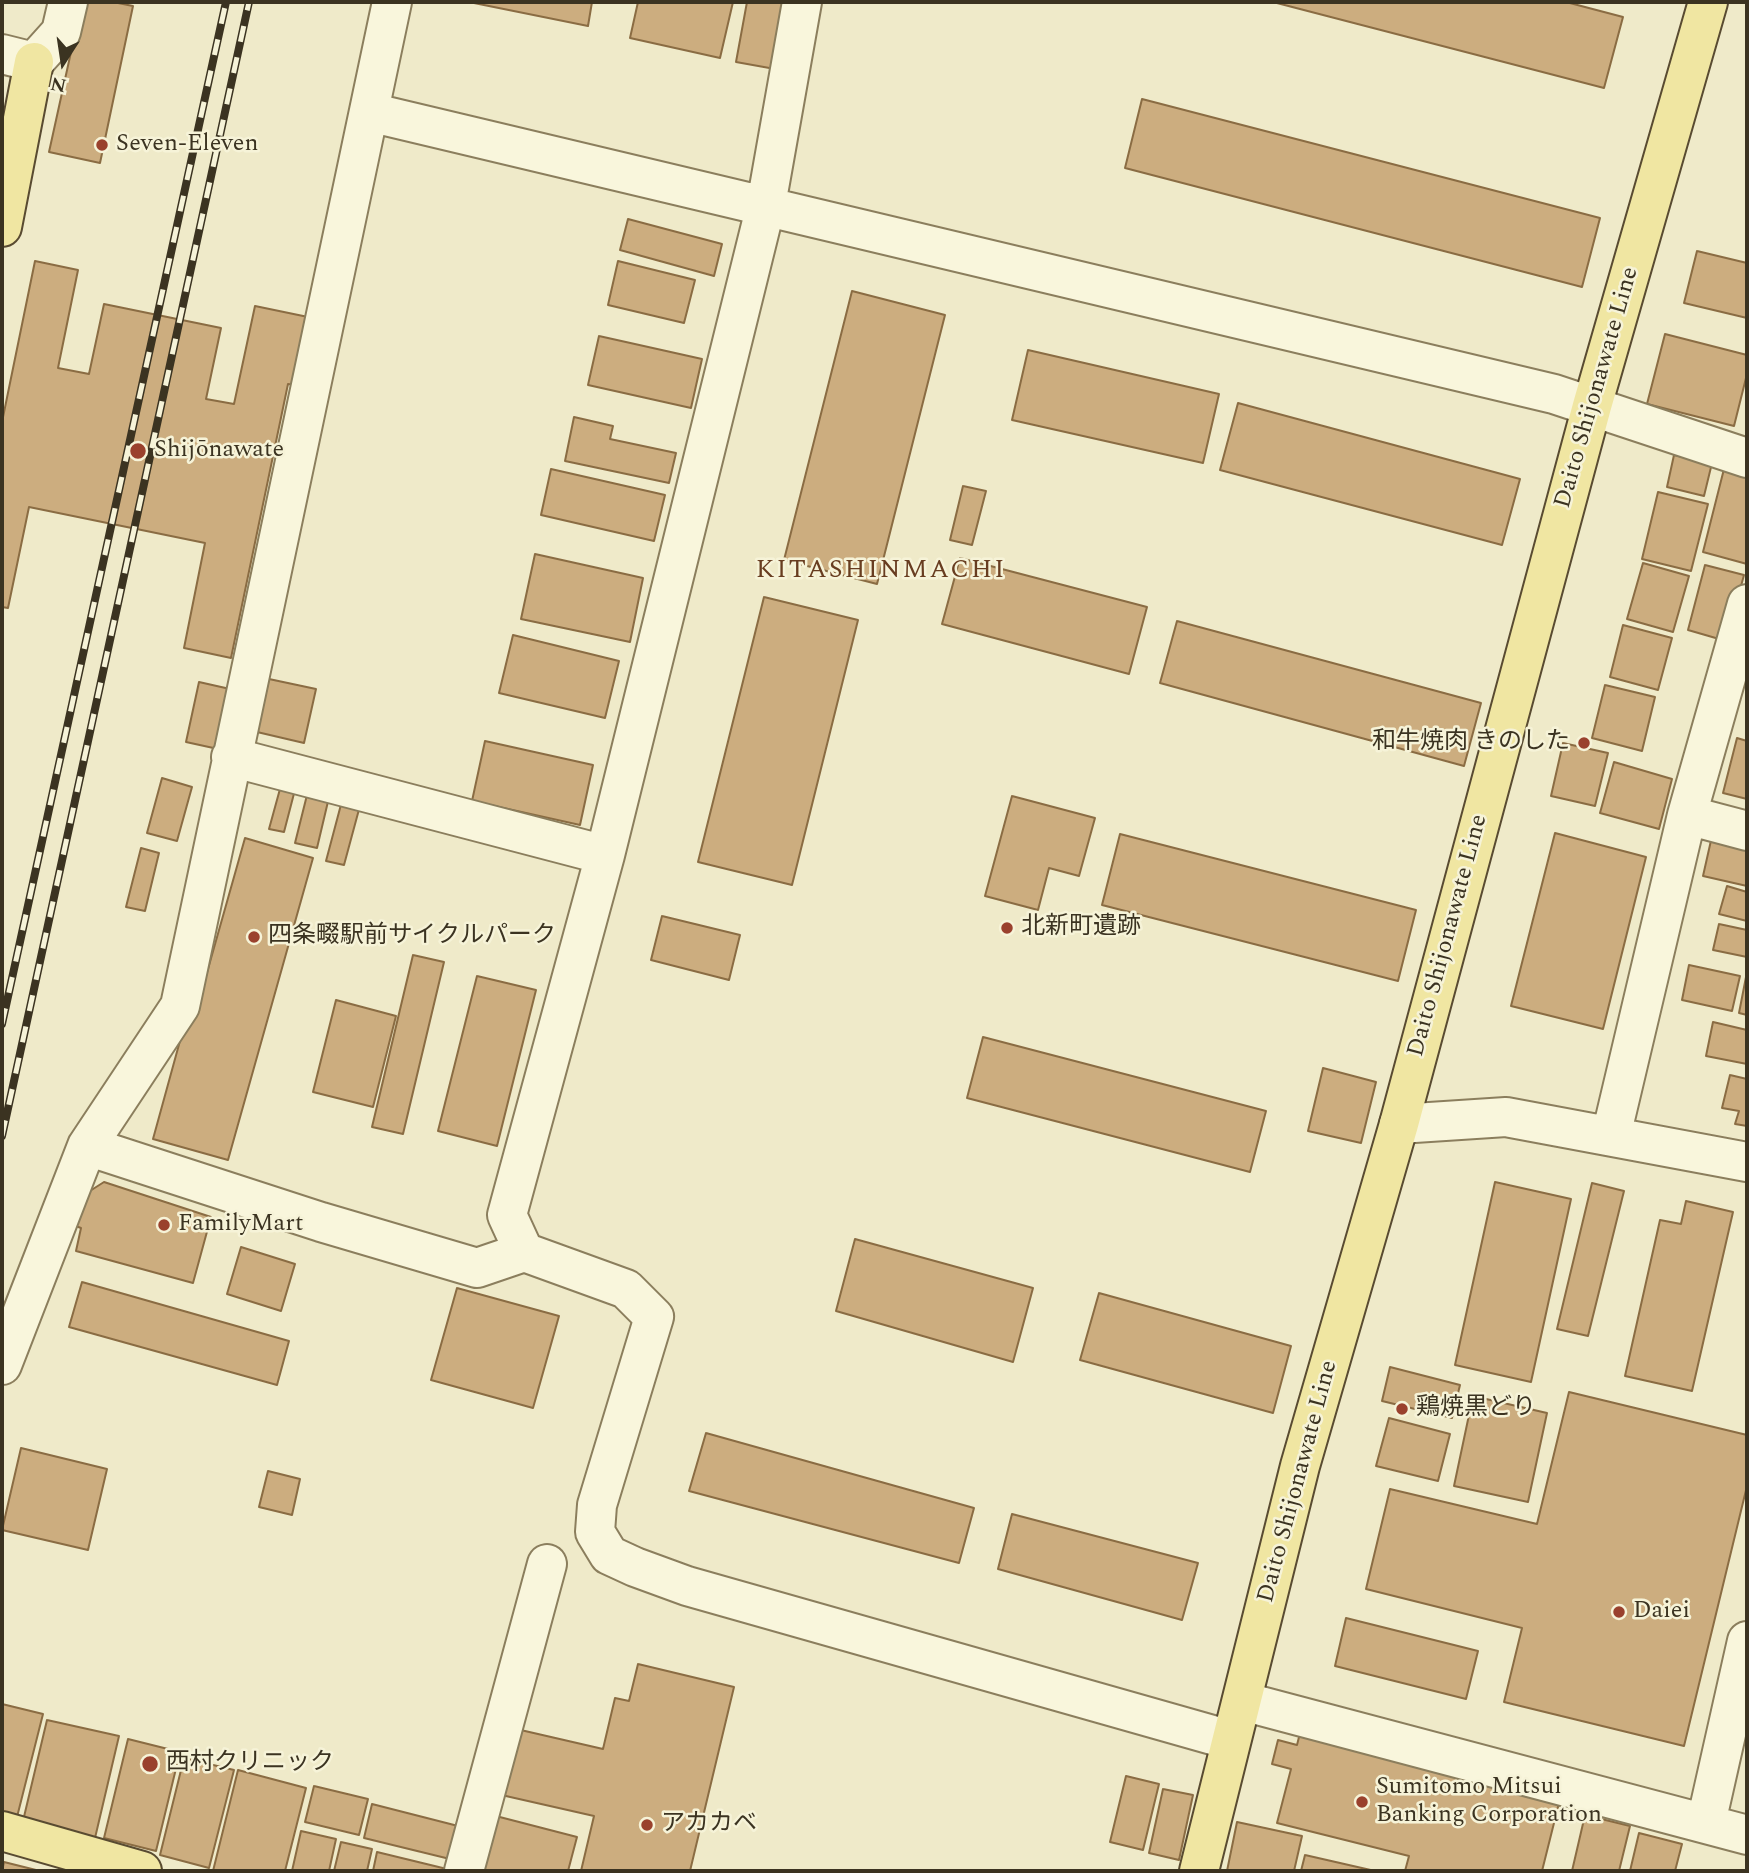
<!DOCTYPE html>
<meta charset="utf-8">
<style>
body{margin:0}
#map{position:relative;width:1749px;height:1873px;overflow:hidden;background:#efeac9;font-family:Spectral,serif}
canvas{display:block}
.frame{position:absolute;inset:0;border:4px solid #3b3321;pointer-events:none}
.north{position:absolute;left:28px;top:28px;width:70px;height:70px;-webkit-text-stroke:5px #f6f3d8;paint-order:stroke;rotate:192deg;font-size:19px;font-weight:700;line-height:28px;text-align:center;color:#3b3321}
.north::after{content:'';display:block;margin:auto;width:24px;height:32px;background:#3b3321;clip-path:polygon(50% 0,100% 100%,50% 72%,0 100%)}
</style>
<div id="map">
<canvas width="1749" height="1873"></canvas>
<div class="frame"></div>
<div class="north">N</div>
</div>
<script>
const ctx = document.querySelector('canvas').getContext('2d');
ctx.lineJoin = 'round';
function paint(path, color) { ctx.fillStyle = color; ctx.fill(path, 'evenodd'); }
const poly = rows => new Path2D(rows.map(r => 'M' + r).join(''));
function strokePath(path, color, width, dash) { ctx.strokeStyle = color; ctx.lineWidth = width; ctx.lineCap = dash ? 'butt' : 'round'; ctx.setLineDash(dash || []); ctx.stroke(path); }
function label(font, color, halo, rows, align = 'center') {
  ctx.font = font + ' Spectral,"Noto Sans JP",serif'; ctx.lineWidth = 5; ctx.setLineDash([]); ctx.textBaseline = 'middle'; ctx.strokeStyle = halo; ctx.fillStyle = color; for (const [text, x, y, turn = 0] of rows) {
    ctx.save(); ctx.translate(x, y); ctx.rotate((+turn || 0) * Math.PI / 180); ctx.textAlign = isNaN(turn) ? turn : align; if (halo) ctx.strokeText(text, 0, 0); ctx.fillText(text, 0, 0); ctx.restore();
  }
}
const building = poly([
 [82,2,113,2,133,6,100,163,49,152,82,2],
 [469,2,592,2,588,26,469,2],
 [638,2,733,2,720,58,630,38,638,2],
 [747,2,787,2,775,69,736,62,747,2],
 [1273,2,1566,2,1623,17,1604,88,1273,2],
 [1142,99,1600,218,1582,287,1125,168,1142,99],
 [628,219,722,244,714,276,620,250,628,219],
 [1697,251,1747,263,1747,318,1684,303,1697,251],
 [35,261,78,270,58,368,89,374,104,304,221,328,206,399,234,404,255,306,308,317,294,385,288,384,231,658,184,648,205,543,29,507,8,608,2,607,2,422,35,261],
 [618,261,695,280,684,323,608,305,618,261],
 [852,291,945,315,877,584,784,560,852,291],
 [1665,334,1747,355,1747,374,1734,426,1647,404,1665,334],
 [599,336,702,359,691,408,588,385,599,336],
 [1028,350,1219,394,1203,463,1012,420,1028,350],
 [1238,403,1520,479,1502,545,1220,470,1238,403],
 [574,417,613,426,610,439,676,453,669,483,565,461,574,417],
 [1674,455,1712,463,1704,496,1667,487,1674,455],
 [1725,465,1747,471,1747,564,1703,552,1725,465],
 [551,469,665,495,654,541,541,515,551,469],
 [963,486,986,491,972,545,950,540,963,486],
 [1658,492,1708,504,1691,571,1642,559,1658,492],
 [535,554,643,578,630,642,521,619,535,554],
 [960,558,1147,607,1129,674,942,624,960,558],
 [1643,563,1689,576,1673,632,1627,619,1643,563],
 [1705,565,1744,575,1726,641,1688,630,1705,565],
 [764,597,858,620,792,885,698,862,764,597],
 [1177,621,1481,703,1464,766,1160,683,1177,621],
 [1623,625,1672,638,1658,690,1610,677,1623,625],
 [513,635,619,661,605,718,499,693,513,635],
 [269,679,316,689,304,743,257,732,269,679],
 [199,682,230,689,218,749,186,742,199,682],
 [1605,685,1655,697,1642,751,1592,738,1605,685],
 [1737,738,1747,741,1747,799,1723,793,1737,738],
 [485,741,593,765,580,825,472,801,485,741],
 [1563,743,1608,753,1595,806,1551,796,1563,743],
 [1614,762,1672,779,1659,829,1600,813,1614,762],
 [162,778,192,787,177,841,147,833,162,778],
 [283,778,297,782,284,832,269,829,283,778],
 [309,787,330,793,317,848,295,843,309,787],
 [1012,796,1095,818,1079,876,1049,868,1038,910,985,896,1012,796],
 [343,797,361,802,344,865,326,861,343,797],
 [1555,833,1646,857,1603,1029,1511,1006,1555,833],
 [1120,834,1416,910,1398,981,1102,905,1120,834],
 [1712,836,1747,844,1747,886,1703,876,1712,836],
 [245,838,313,858,228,1160,153,1139,186,1019,195,1015,245,838],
 [141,848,159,853,145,911,126,907,141,848],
 [1727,886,1747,892,1747,921,1719,914,1727,886],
 [662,916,740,935,729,980,651,960,662,916],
 [1719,924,1747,930,1747,957,1713,950,1719,924],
 [413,955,444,962,403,1134,372,1127,413,955],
 [1689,965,1740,976,1732,1011,1682,1000,1689,965],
 [477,976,536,990,497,1146,438,1131,477,976],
 [1746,977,1747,978,1747,1015,1739,1013,1746,977],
 [336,1000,396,1016,373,1107,313,1092,336,1000],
 [1713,1022,1747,1030,1747,1064,1706,1056,1713,1022],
 [983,1037,1266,1111,1250,1172,967,1098,983,1037],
 [1323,1068,1376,1082,1361,1143,1308,1131,1323,1068],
 [1730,1075,1747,1079,1747,1126,1735,1124,1739,1111,1722,1108,1730,1075],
 [104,1182,211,1217,193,1283,76,1251,81,1228,73,1225,82,1196,104,1182],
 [1495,1182,1571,1199,1531,1382,1455,1365,1495,1182],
 [1592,1183,1624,1191,1588,1336,1557,1329,1592,1183],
 [1686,1201,1733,1212,1692,1391,1625,1376,1660,1220,1681,1224,1686,1201],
 [855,1239,1033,1288,1013,1362,836,1311,855,1239],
 [241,1247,295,1264,281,1311,227,1294,241,1247],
 [82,1282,289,1341,277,1385,69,1327,82,1282],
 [457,1288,559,1316,533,1408,431,1380,457,1288],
 [1099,1293,1291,1346,1273,1413,1080,1360,1099,1293],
 [1390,1367,1460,1385,1452,1418,1382,1401,1390,1367],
 [1569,1392,1747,1435,1747,1486,1684,1746,1504,1702,1522,1628,1366,1589,1390,1489,1537,1524,1569,1392],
 [1473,1396,1547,1413,1528,1502,1454,1486,1473,1396],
 [1389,1418,1450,1434,1438,1481,1376,1466,1389,1418],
 [706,1433,974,1508,959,1563,689,1491,706,1433],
 [21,1448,107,1469,88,1550,2,1530,21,1448],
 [268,1471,300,1479,292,1515,259,1507,268,1471],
 [1012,1514,1198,1563,1182,1620,998,1569,1012,1514],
 [1346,1618,1478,1651,1466,1699,1335,1666,1346,1618],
 [638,1664,734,1687,690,1871,581,1871,594,1816,497,1794,512,1728,603,1749,615,1698,629,1701,638,1664],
 [2,1704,43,1714,17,1817,2,1813,2,1704],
 [47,1720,119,1736,95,1838,23,1821,47,1720],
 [1300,1733,1560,1799,1542,1871,1405,1871,1409,1856,1277,1823,1291,1769,1272,1764,1278,1740,1297,1745,1300,1733],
 [128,1739,180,1752,156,1851,104,1838,128,1739],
 [184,1758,234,1770,209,1868,160,1855,184,1758],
 [238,1770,306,1788,285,1871,213,1871,238,1770],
 [1126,1776,1159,1784,1143,1850,1110,1842,1126,1776],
 [314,1786,368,1799,359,1835,305,1822,314,1786],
 [1163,1789,1193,1795,1179,1860,1149,1853,1163,1789],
 [372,1804,462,1827,454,1860,364,1838,372,1804],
 [492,1815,577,1837,568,1871,477,1871,492,1815],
 [1585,1815,1630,1826,1619,1871,1572,1871,1585,1815],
 [1237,1822,1302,1836,1294,1871,1227,1871,1237,1822],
 [301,1831,336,1839,329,1871,292,1871,301,1831],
 [1639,1833,1682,1844,1675,1871,1630,1871,1639,1833],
 [341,1842,372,1849,367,1871,334,1871,341,1842],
 [377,1852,451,1870,451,1871,373,1871,377,1852],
 [1305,1855,1375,1871,1301,1871,1305,1855],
 [4,1862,36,1870,36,1871,2,1871,4,1862]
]);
paint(building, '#ccad7f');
strokePath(building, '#8a6c43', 2);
const minor = poly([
 [2,54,34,62,61,32,68,2],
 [369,112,1554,394,1747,458],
 [231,757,605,855],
 [1687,815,1747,831],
 [1399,1124,1506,1117,1747,1162],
 [1611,1136,1687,815,1747,604],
 [87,1146,321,1222,477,1268,524,1252,626,1289,654,1317,597,1505,595,1532,609,1555,635,1567,687,1586,1230,1740],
 [524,1252,507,1215,605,855,766,205,802,2],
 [2,1365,87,1146,180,1006,392,2],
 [1242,1701,1747,1835],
 [1706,1823,1747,1641],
 [464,1871,547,1564]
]);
const major = poly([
 [2,227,34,62],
 [2,1831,142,1871],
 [1199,1871,1300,1466,1399,1124,1592,406,1708,2]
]);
strokePath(minor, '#8b7e5d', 42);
strokePath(major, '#594b31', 42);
strokePath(minor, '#f9f6dc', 38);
strokePath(major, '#f0e6a2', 38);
const rail = poly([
 [2,1024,226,2],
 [2,1136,249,2]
]);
strokePath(rail, '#3b3321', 8);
strokePath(rail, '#f6f3d8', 5, [16]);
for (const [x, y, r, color] of [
 [102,145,7,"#9a412d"],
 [138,451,9,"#9a412d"],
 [1584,743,7,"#9a412d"],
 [1007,928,7,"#9a412d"],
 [254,937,7,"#9a412d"],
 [164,1225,7,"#9a412d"],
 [1402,1409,7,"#9a412d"],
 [1619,1612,7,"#9a412d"],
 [150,1764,9,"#9a412d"],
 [1362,1802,7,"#9a412d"],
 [647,1825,7,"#9a412d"]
]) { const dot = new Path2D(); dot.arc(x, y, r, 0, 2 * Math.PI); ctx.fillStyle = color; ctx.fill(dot); strokePath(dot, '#f6f3d8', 2.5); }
label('24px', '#3b3321', '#f6f3d8', [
 ["Seven-Eleven",116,145],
 ["Shijōnawate",154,451],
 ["和牛焼肉 きのした",1570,743,"right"],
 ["北新町遺跡",1021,928],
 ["四条畷駅前サイクルパーク",268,937],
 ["FamilyMart",178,1225],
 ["鶏焼黒どり",1416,1409],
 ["Daiei",1633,1612],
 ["西村クリニック",166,1764],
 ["Sumitomo Mitsui",1376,1788],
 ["Banking Corporation",1376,1816],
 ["アカカベ",661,1825]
], 'left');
label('24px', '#3b3321', '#f6f3d8', [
 ["Daito Shijonawate Line",1598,388,-74],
 ["Daito Shijonawate Line",1449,936,-75],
 ["Daito Shijonawate Line",1299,1482,-75]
]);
ctx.letterSpacing = '2px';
label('26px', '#683d20', '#f6f3d8', [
 ["KITASHINMACHI",881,572]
]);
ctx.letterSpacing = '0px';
</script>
